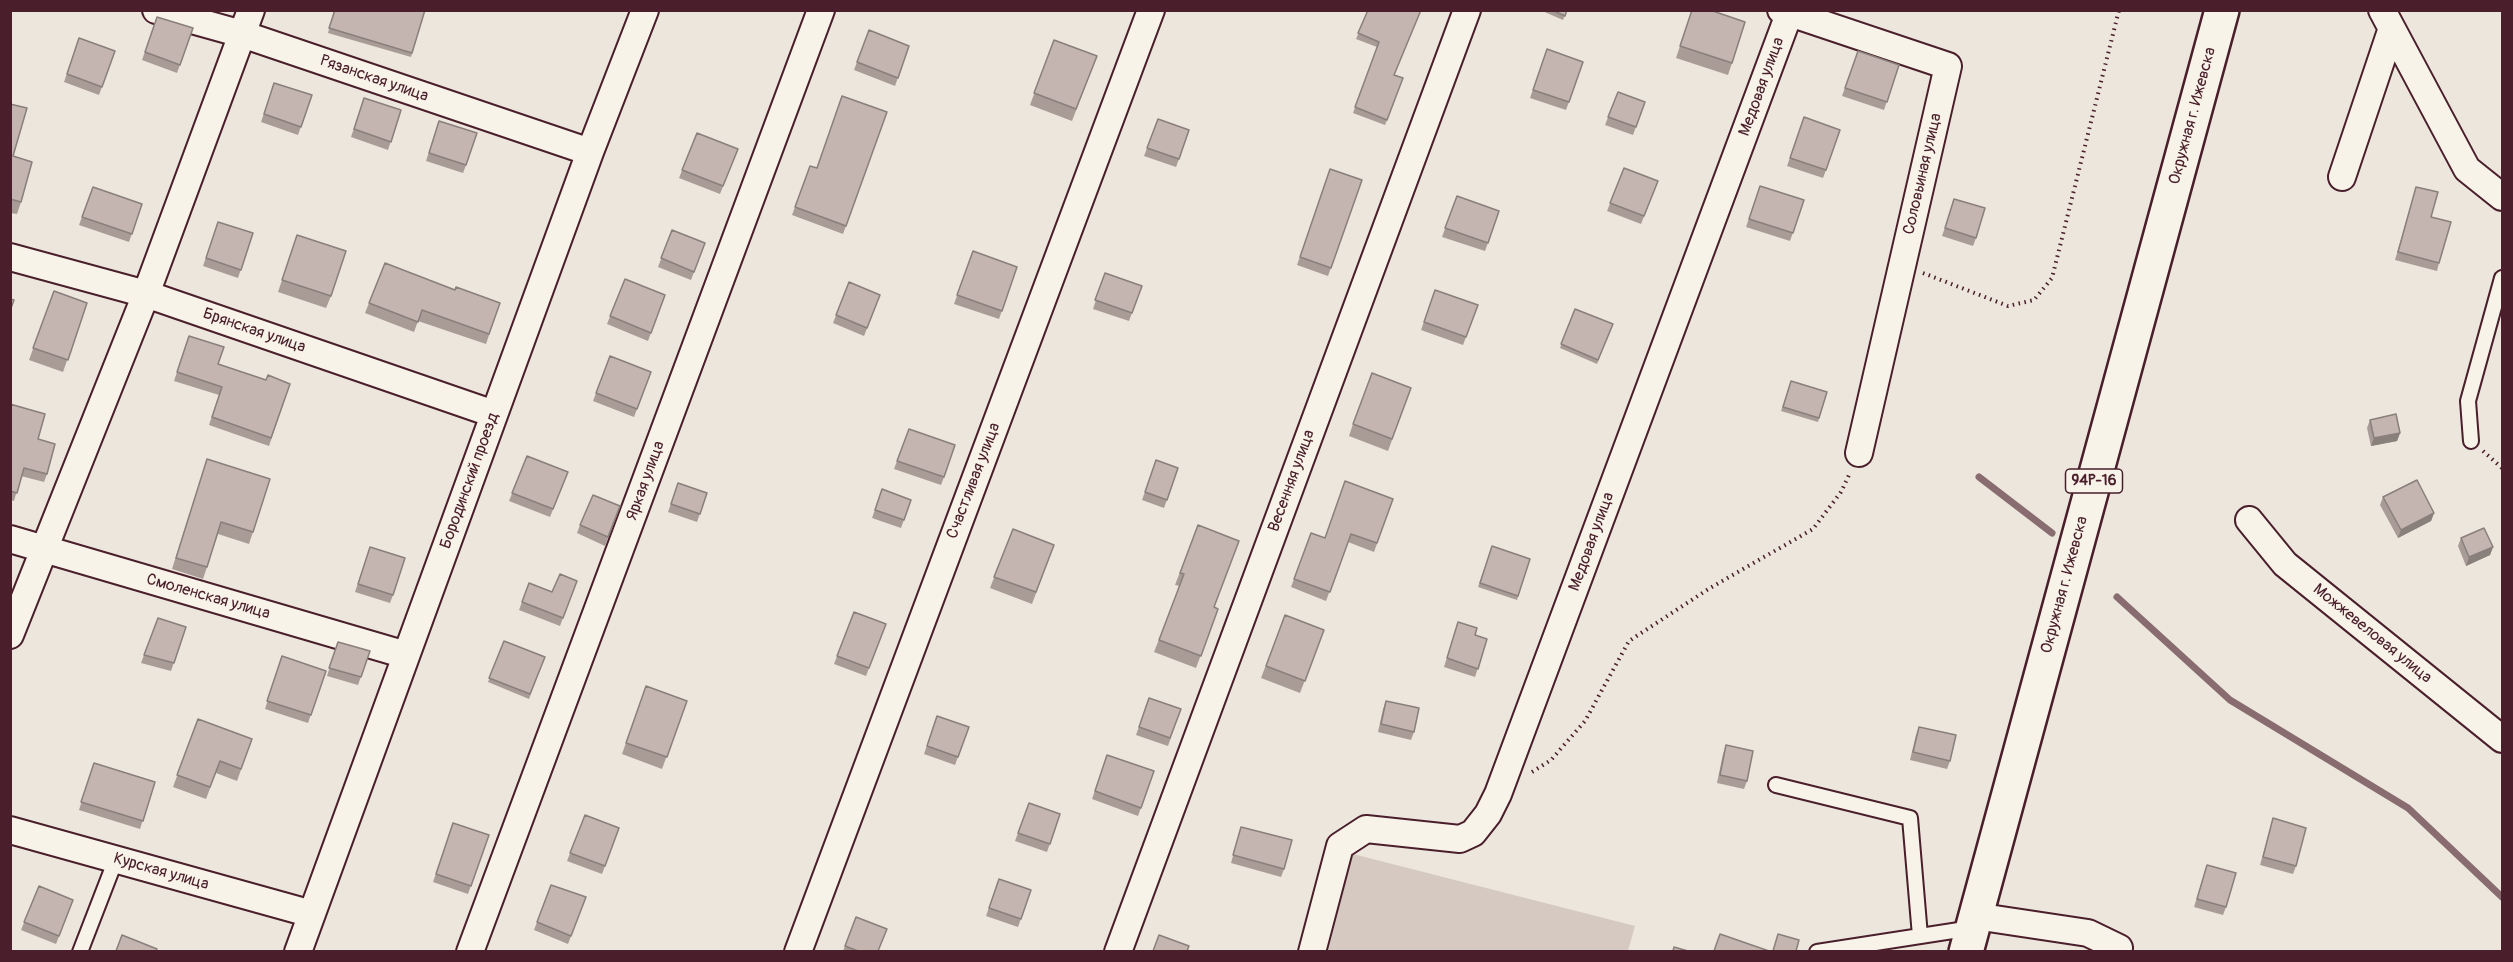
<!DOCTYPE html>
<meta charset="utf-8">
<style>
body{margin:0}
#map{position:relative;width:2513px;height:962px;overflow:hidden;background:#ece6dd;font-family:Pangolin,sans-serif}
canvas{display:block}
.frame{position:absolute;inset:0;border:12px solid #4a1f2b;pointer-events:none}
</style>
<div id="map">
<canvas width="2513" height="962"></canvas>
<div class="frame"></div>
</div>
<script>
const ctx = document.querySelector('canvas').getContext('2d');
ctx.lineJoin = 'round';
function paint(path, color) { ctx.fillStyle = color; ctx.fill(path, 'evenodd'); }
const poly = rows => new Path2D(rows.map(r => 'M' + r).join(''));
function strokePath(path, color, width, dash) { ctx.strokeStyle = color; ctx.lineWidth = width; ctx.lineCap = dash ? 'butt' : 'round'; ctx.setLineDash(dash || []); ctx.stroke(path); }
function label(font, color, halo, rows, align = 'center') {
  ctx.font = font + ' Pangolin,sans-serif'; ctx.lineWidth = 5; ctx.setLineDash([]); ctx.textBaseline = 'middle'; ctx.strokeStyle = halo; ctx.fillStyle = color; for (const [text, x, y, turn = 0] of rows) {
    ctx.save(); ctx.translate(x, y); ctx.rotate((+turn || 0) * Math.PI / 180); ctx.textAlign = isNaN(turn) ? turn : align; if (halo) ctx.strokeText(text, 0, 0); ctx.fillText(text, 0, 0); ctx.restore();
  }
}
paint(poly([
 [1353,854,1635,926,1628,951,1328,951]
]), '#d5c9c2');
strokePath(poly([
 [1979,477,2052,533],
 [2117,597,2230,700,2408,808,2502,897]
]), '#896c6f', 7);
const lane = poly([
 [2471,441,2468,401,2502,278],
 [1776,785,1910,818,1920,936],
 [80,952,116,859],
 [1817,952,1972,928]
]);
const street = poly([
 [156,10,242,34,590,152],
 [1781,10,1948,66,1859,453],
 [2382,10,2467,169,2502,197],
 [2342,177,2391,31],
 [10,257,146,294,494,414],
 [2249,520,2285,564,2502,739],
 [10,539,406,655],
 [10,635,146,294,251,10],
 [10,830,312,914],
 [1975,916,2088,933,2119,948],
 [298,952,590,152,645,10],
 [470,952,821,10],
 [798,952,1151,10],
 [1118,952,1467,10],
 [1312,952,1340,846,1366,829,1460,839,1473,833,1488,814,1498,794,1789,14]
]);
const primary = poly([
 [1966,952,2222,10]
]);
strokePath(lane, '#4a1f2b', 18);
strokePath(street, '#4a1f2b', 30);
strokePath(primary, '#4a1f2b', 38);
strokePath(poly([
 [1923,273,2008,306,2034,300,2052,278,2119,10],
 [2483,451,2502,468],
 [1532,772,1551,760,1585,721,1629,641,1710,588,1813,529,1841,492,1850,473]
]), '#4a1f2b', 4, [1.5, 4.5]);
strokePath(lane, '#f7f3e8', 14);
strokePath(street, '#f7f3e8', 26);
strokePath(primary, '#f7f3e8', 33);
paint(poly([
 [334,10,425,10,411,57,328,33],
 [1368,10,1395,75,1403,78,1385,125,1353,113,1377,47,1356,39],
 [1540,10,1567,10,1563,20],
 [1692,10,1732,63,1728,75,1676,58],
 [157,17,193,28,177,73,142,60],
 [79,38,115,51,99,95,64,82],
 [1054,40,1097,56,1072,121,1030,105],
 [909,46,895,86,854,70,857,62],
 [1547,49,1583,62,1566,110,1530,98],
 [1858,51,1899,65,1884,110,1842,96],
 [274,83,312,95,298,135,261,122],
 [1618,92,1645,102,1633,135,1605,125],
 [364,98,401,110,388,150,351,137],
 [10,104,13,156,21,202,17,214,10,213],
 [887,112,843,234,792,215,810,166,817,168],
 [1804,117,1826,170,1823,178,1787,166],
 [1158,119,1179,159,1176,167,1144,156],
 [439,121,466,165,463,173,426,161],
 [697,133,738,149,720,194,679,178],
 [1624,168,1658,181,1641,224,1607,211],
 [1330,169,1362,180,1328,276,1297,265],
 [1760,186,1804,200,1790,241,1746,227],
 [93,187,142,204,129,242,79,225],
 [2416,187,2431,217,2439,263,2437,271,2395,260],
 [1457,196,1499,211,1485,251,1442,237],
 [1952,207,1976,238,1973,246,1942,236],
 [218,222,253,233,238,278,203,266],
 [672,230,705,243,691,280,658,267],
 [293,247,331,296,326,308,278,292],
 [973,251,1017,267,999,319,954,304],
 [385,263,455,290,500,303,486,344,418,321,414,332,365,313],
 [1105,273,1142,286,1129,321,1093,309],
 [625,279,665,295,648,341,607,324],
 [849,282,880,295,864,336,833,323],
 [1435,290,1478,305,1463,345,1421,330],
 [54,291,87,303,63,372,29,360],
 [1575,309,1613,324,1597,364,1560,348],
 [189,336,218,364,266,380,268,375,290,384,269,446,209,425,219,395,174,381],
 [610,356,651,372,634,417,593,401],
 [1791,381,1827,392,1818,422,1781,411],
 [1411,388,1388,451,1349,436,1353,424],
 [10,404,38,439,47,474,44,482,21,476,14,501,10,500],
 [2370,420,2400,433,2397,441,2371,446,2367,428],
 [909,429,944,477,941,485,894,469],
 [527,456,568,472,550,517,509,501],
 [207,459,253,532,249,544,218,534,203,579,172,569],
 [1156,460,1178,468,1164,508,1142,500],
 [678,483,707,493,697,522,668,512],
 [882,489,911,500,901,528,872,518],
 [2383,497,2434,513,2431,521,2398,538,2380,505],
 [1393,499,1374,552,1348,542,1326,601,1291,587,1311,533,1325,538],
 [620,506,605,546,577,533,580,525],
 [1198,525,1214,607,1218,609,1196,668,1154,652,1180,586,1175,585],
 [1013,529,1054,545,1032,604,990,588],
 [2461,538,2493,547,2490,555,2466,566,2458,546],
 [1492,546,1530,559,1517,600,1478,587],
 [370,547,393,595,390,603,355,592],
 [577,581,560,626,519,610,529,583,552,592],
 [854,612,886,624,866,676,834,664],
 [1285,615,1324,630,1300,693,1261,678],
 [158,618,186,627,171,671,141,663],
 [1458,622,1475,635,1487,639,1475,677,1444,667],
 [504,641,545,657,529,699,488,682],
 [338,642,370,651,358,685,327,676],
 [282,656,326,671,308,723,265,709],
 [646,686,687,701,662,769,622,754],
 [1149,698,1181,709,1168,746,1136,735],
 [1386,701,1414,732,1411,740,1378,732,1383,709],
 [937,716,969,727,955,765,924,754],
 [198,719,252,739,237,781,216,773,206,799,173,787],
 [1919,727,1950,761,1947,769,1910,760,1916,735],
 [1726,745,1747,781,1744,789,1717,783,1723,754],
 [1107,755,1154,771,1138,816,1092,799],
 [94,763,155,782,140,829,79,810],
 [1029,803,1060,814,1047,852,1015,841],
 [585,815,619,828,602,874,567,861],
 [2273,818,2296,866,2293,874,2260,865],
 [453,823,489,835,468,894,433,882],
 [1241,827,1284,869,1281,877,1231,863],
 [2207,865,2226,907,2223,915,2194,907],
 [999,879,1031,890,1018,927,986,916],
 [551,885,586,897,568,944,534,930],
 [39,886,70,908,56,944,21,930],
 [856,917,878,951,843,951]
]), '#a99c97');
paint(poly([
 [2400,433,2397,441,2371,446,2374,438],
 [2434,513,2431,521,2398,538,2401,530],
 [2493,547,2490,555,2466,566,2469,557]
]), '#897f7b');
const building = poly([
 [335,10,425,10,412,53,329,28,335,10],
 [1368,10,1421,10,1394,75,1403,78,1387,120,1355,107,1379,42,1358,33,1368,10],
 [1552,10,1567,10,1565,16,1552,10],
 [1692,10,1710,10,1745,22,1732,63,1680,46,1692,10],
 [157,17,193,28,180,65,145,52,157,17],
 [869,30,909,46,898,78,857,62,869,30],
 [79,38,115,51,102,87,67,74,79,38],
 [1054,40,1097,56,1076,109,1034,93,1054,40],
 [1547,49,1583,62,1569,102,1533,90,1547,49],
 [1858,51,1899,65,1887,102,1845,88,1858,51],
 [274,83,312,95,301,127,264,114,274,83],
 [1618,92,1645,102,1636,127,1608,117,1618,92],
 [842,96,887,112,846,226,795,207,810,166,817,168,842,96],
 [364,98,401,110,391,142,354,129,364,98],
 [10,104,27,108,13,156,32,162,21,202,10,199,10,104],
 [1804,117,1840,130,1826,170,1790,158,1804,117],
 [1158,119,1189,130,1179,159,1147,148,1158,119],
 [439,121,477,133,466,165,429,153,439,121],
 [697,133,738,149,723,186,682,170,697,133],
 [1624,168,1658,181,1644,216,1610,203,1624,168],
 [1330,169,1362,180,1331,268,1300,257,1330,169],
 [1760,186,1804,200,1793,233,1749,219,1760,186],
 [93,187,142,204,132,234,82,217,93,187],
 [2416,187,2438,192,2431,217,2451,222,2439,263,2398,252,2416,187],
 [1457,196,1499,211,1488,243,1445,228,1457,196],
 [1954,199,1985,208,1976,238,1945,228,1954,199],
 [218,222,253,233,241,270,206,258,218,222],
 [672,230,705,243,694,272,661,258,672,230],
 [297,235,346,251,331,296,282,280,297,235],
 [973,251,1017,267,1002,311,957,295,973,251],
 [385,263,455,290,456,287,500,303,489,334,422,310,418,322,369,303,385,263],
 [1105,273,1142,286,1132,313,1095,300,1105,273],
 [625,279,665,295,651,333,610,316,625,279],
 [849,282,880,295,867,328,836,315,849,282],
 [1435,290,1478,305,1466,337,1424,322,1435,290],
 [54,291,87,303,68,360,33,348,54,291],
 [10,299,14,300,10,311,10,299],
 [1575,309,1613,324,1598,360,1561,344,1575,309],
 [189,336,224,347,218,364,266,380,268,375,290,384,271,438,212,417,222,387,177,372,189,336],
 [610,356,651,372,637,409,596,393,610,356],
 [1372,373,1411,388,1392,439,1353,424,1372,373],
 [1791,381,1827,392,1819,418,1783,407,1791,381],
 [10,404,45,414,38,439,55,444,47,474,24,468,17,493,10,491,10,404],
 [2396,414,2400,433,2374,438,2370,420,2396,414],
 [909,429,955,445,944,477,897,461,909,429],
 [527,456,568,472,553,509,512,493,527,456],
 [207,459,270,479,253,532,221,522,207,567,176,558,207,459],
 [1156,460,1178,468,1167,500,1145,492,1156,460],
 [2417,480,2434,513,2401,530,2383,497,2417,480],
 [1345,481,1393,499,1377,543,1351,534,1330,592,1294,579,1311,533,1325,538,1345,481],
 [678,483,707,493,700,514,671,504,678,483],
 [882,489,911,500,904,520,875,510,882,489],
 [593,495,620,506,608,537,580,525,593,495],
 [1198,525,1239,541,1214,607,1218,609,1201,656,1159,640,1184,574,1180,573,1198,525],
 [2484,528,2493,547,2469,557,2461,538,2484,528],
 [1013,529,1054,545,1036,592,994,577,1013,529],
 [1492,546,1530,559,1518,596,1480,583,1492,546],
 [370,547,405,558,393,595,358,584,370,547],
 [560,574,577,581,563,618,522,602,529,583,552,592,560,574],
 [854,612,886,624,869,668,837,656,854,612],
 [1285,615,1324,630,1305,681,1266,666,1285,615],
 [158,618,186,627,174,663,144,655,158,618],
 [1458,622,1477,628,1475,635,1487,639,1478,669,1447,658,1458,622],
 [504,641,545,657,530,694,489,678,504,641],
 [338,642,370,651,361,677,329,668,338,642],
 [282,656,326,671,311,715,267,701,282,656],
 [646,686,687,701,667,757,626,743,646,686],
 [1149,698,1181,709,1170,738,1139,727,1149,698],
 [1386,701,1419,708,1414,732,1381,724,1386,701],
 [937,716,969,727,958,757,927,746,937,716],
 [198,719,252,739,241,769,220,761,210,787,177,775,198,719],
 [1919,727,1956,735,1950,761,1913,752,1919,727],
 [1726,745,1753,751,1747,781,1720,775,1726,745],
 [1107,755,1154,771,1141,808,1095,791,1107,755],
 [94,763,155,782,143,821,81,802,94,763],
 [1029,803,1060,814,1050,844,1018,833,1029,803],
 [585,815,619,828,605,866,570,853,585,815],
 [2273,818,2306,828,2296,866,2263,857,2273,818],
 [453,823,489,835,471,886,436,874,453,823],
 [1241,827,1292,840,1284,869,1233,855,1241,827],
 [2207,865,2236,873,2226,907,2197,899,2207,865],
 [999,879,1031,890,1021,919,989,908,999,879],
 [551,885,586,897,571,936,537,922,551,885],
 [39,886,73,900,59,936,24,922,39,886],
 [856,917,887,929,878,951,858,951,845,946,856,917],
 [1720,934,1769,951,1714,951,1720,934],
 [1778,934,1799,940,1796,951,1773,951,1778,934],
 [122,935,157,949,156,951,116,951,122,935],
 [1159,935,1189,946,1187,951,1153,951,1159,935],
 [1674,947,1688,951,1673,951,1674,947]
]);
paint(building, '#c4b5b0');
strokePath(building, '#897f7b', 1.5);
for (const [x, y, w] of [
 [2094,481,57]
]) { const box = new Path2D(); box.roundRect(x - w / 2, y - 12, w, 24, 4.5); ctx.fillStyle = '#f7f3e8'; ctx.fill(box); strokePath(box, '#4a1f2b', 1.5); }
label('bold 15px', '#4a1f2b', null, [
 ["94Р-16",2094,481]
]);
label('16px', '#4a1f2b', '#f7f3e8', [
 ["Рязанская улица",374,79,19],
 ["Медовая улица",1762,87,-70],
 ["Окружная г. Ижевска",2193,116,-75],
 ["Соловьиная улица",1923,174,-77],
 ["Брянская улица",254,331,19],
 ["Бородинский проезд",470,481,-70],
 ["Яркая улица",646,481,-70],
 ["Счастливая улица",974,481,-69],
 ["Весенняя улица",1292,481,-70],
 ["Медовая улица",1592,542,-70],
 ["Окружная г. Ижевска",2065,585,-75],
 ["Смоленская улица",208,597,16],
 ["Можжевеловая улица",2372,634,39],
 ["Курская улица",161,872,16]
]);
</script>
